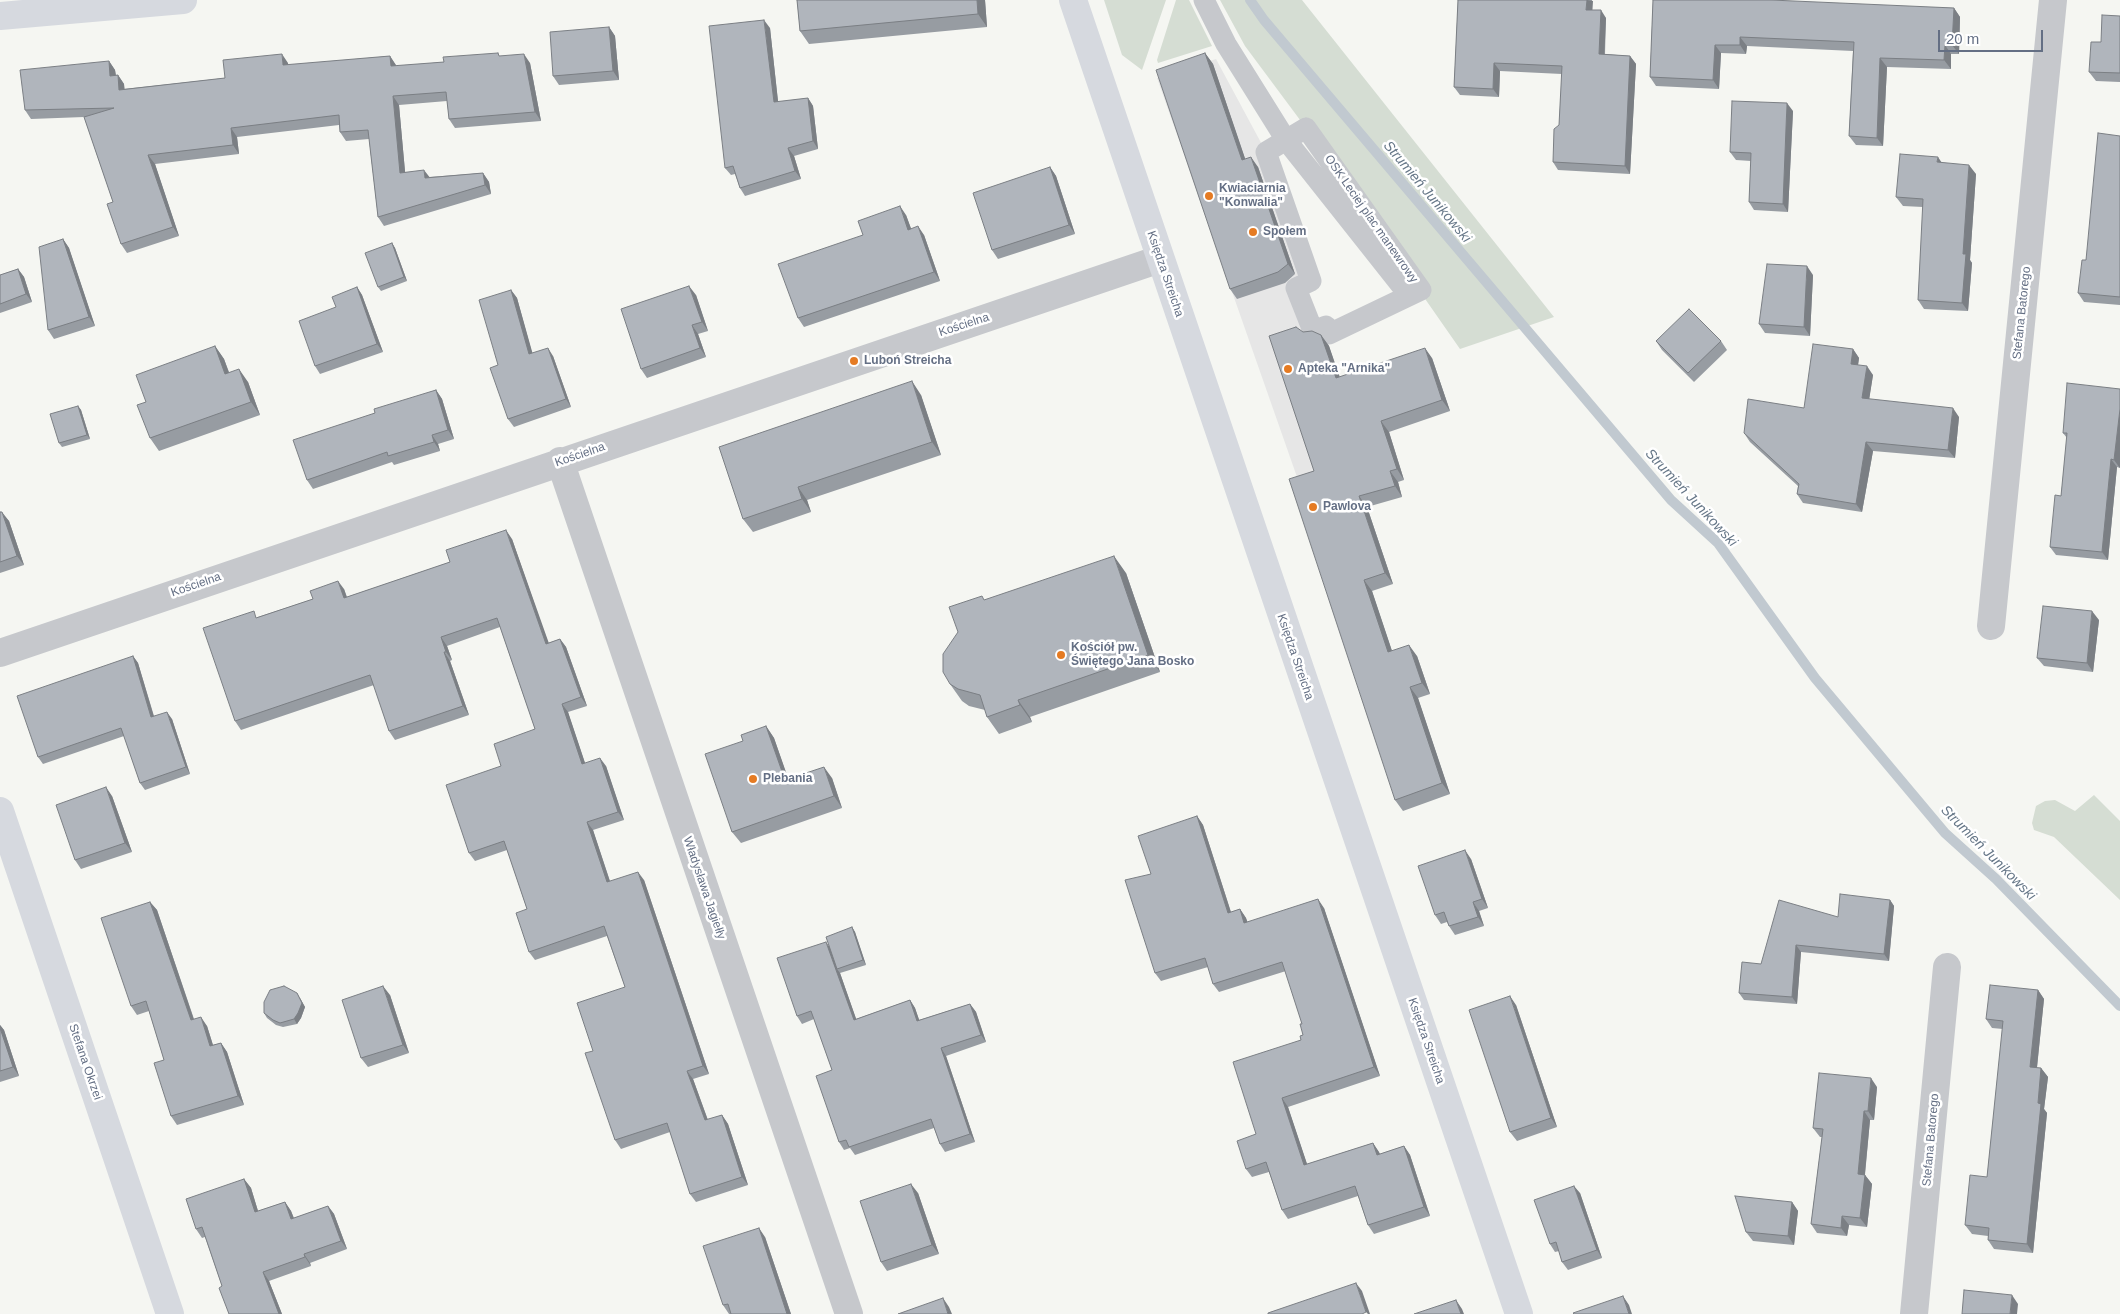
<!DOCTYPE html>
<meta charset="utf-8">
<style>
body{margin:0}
#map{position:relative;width:2120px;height:1314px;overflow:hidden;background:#f5f6f2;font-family:Helvetica,sans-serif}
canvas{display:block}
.scale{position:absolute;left:1938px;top:30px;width:105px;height:22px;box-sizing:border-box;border:2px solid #646f84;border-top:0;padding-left:6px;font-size:15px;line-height:18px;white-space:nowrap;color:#646f84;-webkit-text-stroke:4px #fff;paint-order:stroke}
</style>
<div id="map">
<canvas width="2120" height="1314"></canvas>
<div class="scale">20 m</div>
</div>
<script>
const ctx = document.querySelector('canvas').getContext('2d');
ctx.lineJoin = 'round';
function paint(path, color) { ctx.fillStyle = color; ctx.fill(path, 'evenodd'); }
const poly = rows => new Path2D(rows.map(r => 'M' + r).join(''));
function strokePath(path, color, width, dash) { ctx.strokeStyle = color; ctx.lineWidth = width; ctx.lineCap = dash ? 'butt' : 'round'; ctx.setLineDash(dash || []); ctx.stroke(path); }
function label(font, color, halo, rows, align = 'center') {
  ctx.font = font + ' Helvetica,sans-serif'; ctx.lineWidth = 5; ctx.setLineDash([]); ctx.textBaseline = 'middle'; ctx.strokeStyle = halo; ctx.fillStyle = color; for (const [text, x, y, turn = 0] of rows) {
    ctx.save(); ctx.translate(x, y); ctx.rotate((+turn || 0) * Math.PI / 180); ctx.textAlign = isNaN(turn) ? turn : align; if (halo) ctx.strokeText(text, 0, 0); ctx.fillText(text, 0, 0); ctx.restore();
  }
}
paint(poly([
 [1216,59,1266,152,1311,281,1296,287,1337,477,1297,477,1157,78]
]), '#e6e6e6');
paint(poly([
 [1104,0,1166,0,1142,70,1122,55],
 [1176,0,1189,0,1212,46,1158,63,1157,60],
 [1220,0,1302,0,1554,317,1460,349,1306,128,1245,46],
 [2094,795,2120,821,2120,900,2054,837,2034,830,2032,823,2036,806,2045,801,2055,800,2075,811]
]), '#d5ddd3');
strokePath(poly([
 [1250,0,1264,20,1671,500,1718,543,1815,678,1945,833,1996,879,2120,1006]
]), '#c1c9d0', 10);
strokePath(poly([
 [1204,0,1226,44,1286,140,1404,289],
 [1306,128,1421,290,1329,334,1326,326,1313,331,1296,288,1311,281,1266,152,1306,128]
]), '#c6c8cc', 21);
strokePath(poly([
 [560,461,849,1314],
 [1991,626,2053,0],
 [0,653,1160,259],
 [1914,1314,1947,967]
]), '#c6c8cc', 28);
strokePath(poly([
 [1073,0,1519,1314],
 [0,16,183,0],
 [0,811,170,1314]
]), '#d6d9df', 28);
paint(poly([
 [797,0,985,0,987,27,809,44,800,31],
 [1458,0,1592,0,1592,10,1606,18,1605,54,1630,56,1636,64,1630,174,1558,170,1553,162,1559,125,1562,74,1500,71,1499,97,1460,95,1454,87],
 [1653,0,1954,8,1960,17,1959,54,1951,54,1951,69,1887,67,1883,146,1856,145,1849,136,1853,51,1747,46,1746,54,1721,53,1719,89,1656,86,1650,77],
 [2120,16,2120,82,2096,81,2089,72,2101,42],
 [609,27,615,36,619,80,559,85,553,76],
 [770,28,778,102,808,98,813,106,818,149,794,156,801,179,745,196,740,188,735,174,731,175,725,168],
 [1205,53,1213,64,1245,159,1258,167,1295,274,1285,283,1237,299,1230,289],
 [390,56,396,66,444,62,501,56,530,63,541,121,455,128,449,119,447,101,399,105,405,172,429,177,483,173,489,182,491,194,384,226,378,217,369,139,346,141,340,132,339,125,237,137,239,154,155,164,179,236,127,253,121,244,113,202,84,117,31,119,25,110,109,61,115,70,116,75,118,75,124,84,124,89,225,78,288,63,288,65],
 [1793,111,1788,212,1754,210,1749,202,1751,161,1736,160,1730,152],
 [2120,136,2120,305,2084,302,2078,293,2086,260],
 [1942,163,1976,174,1970,260,1972,263,1968,311,1924,309,1918,300,1923,207,1903,206,1896,197],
 [1050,167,1056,176,1075,234,998,259,992,250],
 [906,215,911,229,924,235,940,281,804,327,798,318,863,235],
 [63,239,69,248,95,326,54,339,48,330],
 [392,243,395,248,407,281,381,291,378,287],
 [18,269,24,277,32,302,0,313,0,275],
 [1813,275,1810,336,1765,333,1759,324],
 [357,287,362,295,383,352,320,374,315,366],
 [511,290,517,298,532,353,553,356,571,407,514,427,508,419,498,365],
 [696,295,708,331,698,334,706,357,647,378,641,369],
 [1303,332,1321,335,1329,346,1339,377,1432,358,1450,411,1389,432,1404,480,1398,482,1402,497,1367,507,1393,584,1372,591,1392,651,1417,656,1430,694,1418,698,1450,794,1403,811,1395,800,1314,471],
 [1656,341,1721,341,1727,350,1694,382,1662,350],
 [215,346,224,359,229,372,248,382,260,415,159,451,150,438,146,402],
 [1853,349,1859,358,1858,365,1873,375,1869,399,1959,417,1955,458,1873,451,1862,512,1803,503,1797,494,1798,486,1750,442,1744,433,1804,408],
 [2120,389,2120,468,2117,467,2108,560,2056,555,2050,547,2061,496,2067,438,2063,433],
 [436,390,442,399,454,439,438,444,440,451,394,465,392,462,313,489,307,480,375,413],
 [921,395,941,455,807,500,811,512,753,532,743,519],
 [78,406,81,410,90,439,62,447,59,443],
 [0,512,9,521,24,565,0,573],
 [512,539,548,643,560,639,566,647,587,706,568,712,585,763,606,766,624,820,593,830,610,881,644,880,709,1074,693,1079,708,1120,722,1115,728,1124,748,1185,696,1202,690,1194,670,1132,621,1149,615,1140,593,1051,625,987,607,936,535,960,529,952,527,909,507,850,475,861,469,853,501,766,535,729,500,627,447,646,452,660,450,661,469,715,395,740,389,731,374,685,241,730,235,721,258,617,344,589,347,597,450,562],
 [1126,573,1160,672,1030,717,1032,722,999,734,987,717,985,710,969,706,962,701,950,684,958,632,985,600],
 [2099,620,2093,672,2044,666,2037,658],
 [133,656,138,663,154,716,172,719,190,774,145,790,140,783,124,736,43,764,38,757],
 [766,726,774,738,788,779,832,778,842,808,741,843,732,832,743,741],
 [112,796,132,852,81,869,75,860],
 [1197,816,1203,825,1231,912,1240,909,1246,918,1247,922,1324,908,1380,1076,1288,1107,1307,1164,1373,1143,1380,1154,1404,1146,1410,1155,1430,1216,1374,1234,1368,1225,1358,1196,1288,1219,1282,1210,1269,1172,1252,1177,1246,1169,1256,1134,1303,1035,1302,1024,1286,971,1219,992,1213,984,1208,967,1161,981,1155,973,1151,874],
 [1471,859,1488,908,1479,911,1484,926,1455,935,1449,926,1447,922,1441,924,1435,915],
 [1890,900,1894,906,1889,961,1801,952,1797,1004,1744,1000,1739,993,1761,964,1838,917],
 [150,902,157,910,194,1019,207,1026,213,1045,221,1043,227,1052,244,1105,177,1125,171,1116,164,1060,149,1011,137,1015,131,1006],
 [852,927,855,932,866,965,840,973,856,1019,910,1000,915,1008,919,1020,970,1004,976,1012,986,1042,946,1056,975,1142,945,1152,940,1144,934,1128,855,1155,850,1148,844,1150,839,1142,832,1070,814,1019,802,1024,797,1016,829,945],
 [2038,990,2044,999,2037,1068,2041,1068,2048,1077,2044,1109,2047,1113,2033,1253,1994,1249,1988,1240,1988,1236,1972,1234,1965,1225,1987,1177,2003,1029,1992,1028,1986,1019],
 [390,995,409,1053,368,1067,361,1058],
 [300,998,305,1007,301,1018,297,1024,283,1027,276,1025,267,1018,264,1013],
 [1516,1005,1557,1127,1517,1141,1510,1132],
 [0,1025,4,1030,19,1076,0,1082],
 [1877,1087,1874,1120,1870,1120,1865,1175,1872,1184,1867,1227,1849,1225,1847,1236,1817,1233,1811,1224,1822,1137,1820,1137,1813,1128],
 [244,1179,251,1188,258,1211,285,1202,291,1211,294,1218,328,1206,334,1214,347,1249,310,1263,311,1266,269,1281,282,1314,229,1314,222,1286,205,1237,202,1238,196,1229],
 [918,1193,939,1254,887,1271,881,1262],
 [1580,1193,1602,1258,1568,1270,1562,1262,1559,1251,1555,1252,1550,1244],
 [1792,1202,1798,1211,1794,1245,1753,1241,1746,1232],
 [765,1237,791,1314,729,1314,723,1305]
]), '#979ca2');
paint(poly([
 [977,0,985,0,987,27,978,14],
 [1587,0,1593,1,1592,17,1586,10],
 [1954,8,1960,17,1959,54,1952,45],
 [1601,10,1606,18,1604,62,1599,54],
 [764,20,770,28,779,110,774,102],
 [609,27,615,36,619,80,613,71],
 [1740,37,1747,46,1746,54,1740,45],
 [1715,45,1721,53,1719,89,1713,80],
 [1945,45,1951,54,1951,69,1944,60],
 [1205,53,1213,64,1249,170,1242,160],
 [282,54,288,63,289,74,283,65],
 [524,54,530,63,541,121,535,112],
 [390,56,396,65,397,75,391,66],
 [1630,56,1636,64,1630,174,1625,166],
 [1880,58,1887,67,1883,146,1877,138],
 [109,61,115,70,117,85,110,76],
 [1494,63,1500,71,1499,97,1493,89],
 [118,75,124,84,126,99,119,90],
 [393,96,399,105,406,182,400,173],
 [808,98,813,106,818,149,813,141],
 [1787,103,1793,111,1788,212,1783,204],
 [231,128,237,137,239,154,233,145],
 [788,148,794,156,801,179,795,171],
 [148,155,155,164,179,236,173,227],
 [1251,157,1258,167,1295,274,1288,264],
 [1938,157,1944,166,1937,162],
 [1969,165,1976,174,1970,260,1972,263,1968,311,1962,303,1963,254],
 [1050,167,1056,176,1075,234,1069,225],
 [424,170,431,179,425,178],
 [483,173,489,182,491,194,485,185],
 [900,206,906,215,915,239,908,230],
 [918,226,924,235,940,281,934,272],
 [63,239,69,248,95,326,89,317],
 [392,243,395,248,407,281,404,277],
 [1807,266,1813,275,1810,336,1804,327],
 [18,269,24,277,32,302,26,294],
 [689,286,696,295,708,331,702,322],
 [357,287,362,295,383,352,377,344],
 [511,290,517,298,535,362,529,354],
 [692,325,698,334,706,357,700,348],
 [1321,335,1329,346,1344,389,1336,378],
 [215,346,224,359,234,387,225,374],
 [548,348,553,356,571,407,566,399],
 [1425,348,1432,358,1450,411,1442,400],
 [1853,349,1859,358,1857,372,1851,364],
 [1867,366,1873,375,1868,407,1862,398],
 [239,369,248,382,260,415,251,402],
 [912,381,921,395,941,455,932,442],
 [436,390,442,399,454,439,448,430],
 [78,406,81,410,90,439,87,435],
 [1953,408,1959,417,1955,458,1948,450],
 [2120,409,2120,468,2114,460],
 [1381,421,1389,432,1404,480,1397,469],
 [432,435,438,444,440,451,434,442],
 [1866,442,1873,451,1862,512,1856,504],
 [2111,459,2117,467,2108,560,2102,552],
 [1390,471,1398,482,1402,497,1395,486],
 [798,487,807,500,811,512,802,499],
 [1359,496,1367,507,1393,584,1385,573],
 [2,512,9,521,24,565,17,556],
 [506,530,512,539,552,652,546,644],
 [1114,556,1126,573,1160,672,1148,655],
 [1364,580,1372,591,1396,663,1388,652],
 [338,581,344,589,350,607,344,598],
 [2092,611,2099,620,2093,672,2087,663],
 [441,637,447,646,452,660,446,652],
 [560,639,566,647,587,706,581,697],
 [1409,645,1417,656,1430,694,1422,683],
 [444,652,450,661,469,715,463,706],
 [133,656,138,663,156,724,151,717],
 [1410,687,1418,698,1450,794,1442,783],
 [1018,700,1030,717,1032,722,1020,705],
 [562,704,568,712,588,772,582,764],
 [167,712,172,719,190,774,186,767],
 [766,726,774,738,793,792,785,780],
 [600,758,606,766,624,820,618,812],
 [824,767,832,778,842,808,834,796],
 [106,787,112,796,132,852,125,843],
 [1197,816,1203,825,1234,922,1228,913],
 [587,822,593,830,613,891,607,882],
 [1465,850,1471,859,1488,908,1482,899],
 [638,872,644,880,709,1074,703,1066],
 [1318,899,1324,908,1380,1076,1374,1067],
 [1890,900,1894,906,1889,961,1884,954],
 [150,902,157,910,197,1029,191,1020],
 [1473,902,1479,911,1484,926,1478,917],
 [1240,909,1246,918,1251,931,1244,923],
 [852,927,855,932,866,965,863,960],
 [826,942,831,949,837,969,840,973,859,1027,854,1020],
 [1796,945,1801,952,1797,1004,1792,997],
 [383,986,390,995,409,1053,403,1045],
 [2038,990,2044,999,2036,1076,2030,1067],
 [297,993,305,1007,301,1018,297,1024,294,1019],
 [1510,996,1516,1005,1557,1127,1551,1118],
 [910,1000,915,1008,922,1028,917,1021],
 [970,1004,976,1012,986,1042,981,1035],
 [201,1017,207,1026,216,1055,210,1046],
 [0,1025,4,1030,19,1076,13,1067,0,1028],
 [221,1043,227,1052,244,1105,238,1096],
 [941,1048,946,1056,975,1142,970,1134],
 [2041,1068,2048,1077,2044,1109,2047,1113,2033,1253,2027,1244,2038,1103],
 [687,1071,693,1079,711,1129,705,1120],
 [1871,1078,1877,1087,1874,1120,1868,1111],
 [1282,1098,1288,1107,1310,1173,1304,1165],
 [1864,1111,1870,1120,1864,1183,1858,1174],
 [722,1115,728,1124,748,1185,742,1177],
 [1373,1143,1379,1152,1384,1164,1377,1155],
 [1404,1146,1410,1155,1430,1216,1424,1207],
 [1865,1175,1872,1184,1867,1227,1860,1218],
 [244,1179,251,1188,261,1221,255,1212],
 [911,1184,918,1193,939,1254,932,1245],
 [1574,1186,1580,1193,1602,1258,1597,1250],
 [285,1202,291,1211,297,1227,291,1219],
 [1792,1202,1798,1211,1794,1245,1788,1236],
 [328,1206,334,1214,347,1249,341,1241],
 [1842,1216,1849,1225,1847,1236,1841,1228],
 [759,1228,765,1237,791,1314,787,1314],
 [304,1254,310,1263,311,1266,305,1257],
 [263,1272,269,1281,282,1314,279,1314],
 [1356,1283,1362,1291,1370,1314,1368,1314,1366,1312],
 [2012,1295,2018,1304,2017,1314,2010,1314],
 [1623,1296,1629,1305,1632,1314,1629,1314],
 [943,1298,949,1307,952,1314,948,1314],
 [1456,1300,1462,1309,1464,1314,1461,1314]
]), '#7b7f84');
const building = poly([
 [797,0,977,0,978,14,800,31,797,0],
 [1458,0,1587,0,1586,10,1601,10,1599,54,1630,56,1625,166,1553,162,1554,129,1559,125,1562,66,1494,63,1493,89,1454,87,1458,0],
 [1653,0,1771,0,1954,8,1952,45,1945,45,1944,60,1880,58,1877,138,1849,136,1854,42,1740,37,1740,45,1715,45,1713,80,1650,77,1653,0],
 [2102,15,2120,16,2120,73,2089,72,2091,42,2101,42,2102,15],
 [764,20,774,102,808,98,813,141,788,148,795,171,740,188,733,166,725,168,709,26,764,20],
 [609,27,613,71,553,76,550,32,609,27],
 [498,53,499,56,524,54,535,112,449,119,446,92,393,96,400,173,424,170,425,178,483,173,485,185,378,217,368,130,340,132,339,115,231,128,233,145,148,155,173,227,121,244,107,204,113,202,84,117,114,108,25,110,20,70,109,61,110,76,118,75,119,90,225,78,223,60,282,54,283,65,390,56,391,66,444,62,443,57,498,53],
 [1205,53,1242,160,1251,157,1288,264,1278,272,1230,289,1156,70,1205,53],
 [1732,101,1787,103,1783,204,1749,202,1751,153,1730,152,1732,101],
 [2098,133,2120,136,2120,297,2078,293,2082,260,2086,260,2098,133],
 [1900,154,1938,157,1937,162,1969,165,1963,254,1966,254,1962,303,1918,300,1923,199,1896,197,1900,154],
 [1050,167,1069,225,992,250,973,193,1050,167],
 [900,206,908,230,918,226,934,272,798,318,778,264,863,235,858,221,900,206],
 [63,239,89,317,48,330,39,247,63,239],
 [392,243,404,277,378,287,365,253,392,243],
 [1767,264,1807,266,1804,327,1759,324,1767,264],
 [18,269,26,294,0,304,0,275,18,269],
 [689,286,702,322,692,325,700,348,641,369,621,309,689,286],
 [357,287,377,344,315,366,299,321,336,307,332,297,357,287],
 [511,290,529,354,548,348,566,399,508,419,490,368,498,365,479,300,511,290],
 [1689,309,1721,341,1688,373,1656,341,1689,309],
 [1296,327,1303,332,1312,331,1321,335,1336,378,1425,348,1442,400,1381,421,1397,469,1390,471,1395,486,1359,496,1385,573,1364,580,1388,652,1409,645,1422,683,1410,687,1442,783,1395,800,1289,479,1314,471,1269,336,1296,327],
 [1813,344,1853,349,1851,364,1867,366,1862,398,1953,408,1948,450,1866,442,1856,504,1797,494,1799,484,1744,433,1748,399,1804,408,1813,344],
 [215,346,225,374,239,369,251,402,150,438,137,405,146,402,136,375,215,346],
 [912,381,932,442,798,487,802,499,743,519,719,447,912,381],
 [2067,383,2120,389,2120,409,2114,460,2111,459,2102,552,2050,547,2055,495,2061,496,2067,433,2063,433,2067,383],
 [436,390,448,430,432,435,434,442,388,456,387,452,307,480,293,440,375,413,374,409,436,390],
 [78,406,87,435,59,443,50,414,78,406],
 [0,512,2,512,17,556,0,562,0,512],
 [506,530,546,644,560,639,581,697,562,704,582,764,600,758,618,812,587,822,607,882,638,872,703,1066,687,1071,705,1120,722,1115,742,1177,690,1194,667,1123,615,1140,585,1053,593,1051,577,1003,625,987,604,926,529,952,516,913,527,909,504,841,469,853,446,785,501,766,494,744,535,729,497,618,441,637,446,652,444,652,463,706,389,731,370,675,235,721,203,628,254,611,256,618,313,599,310,591,338,581,344,598,450,562,446,550,506,530],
 [1114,556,1148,655,1018,700,1020,705,987,717,980,695,958,689,950,684,943,672,943,654,958,632,949,607,982,596,984,600,1114,556],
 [2043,606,2092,611,2087,663,2037,658,2043,606],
 [133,656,151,717,167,712,186,767,140,783,121,728,38,757,17,696,133,656],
 [766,726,785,780,824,767,834,796,732,832,705,754,743,741,741,735,766,726],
 [106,787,125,843,75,860,56,805,106,787],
 [1197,816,1228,913,1240,909,1244,923,1318,899,1374,1067,1282,1098,1304,1165,1373,1143,1377,1155,1404,1146,1424,1207,1368,1225,1355,1186,1282,1210,1266,1162,1246,1169,1237,1141,1256,1134,1233,1062,1301,1040,1300,1036,1303,1035,1300,1024,1302,1024,1282,962,1213,984,1205,958,1155,973,1125,880,1151,874,1138,836,1197,816],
 [1465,850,1482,899,1473,902,1478,917,1449,926,1444,912,1435,915,1418,866,1465,850],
 [1840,894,1890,900,1884,954,1796,945,1792,997,1739,993,1742,962,1761,964,1779,900,1838,917,1840,894],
 [150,902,191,1020,201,1017,210,1046,221,1043,238,1096,171,1116,154,1063,164,1060,146,1001,131,1006,101,918,150,902],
 [852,927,863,960,837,969,826,937,852,927],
 [826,942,854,1020,910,1000,917,1021,970,1004,981,1035,941,1048,970,1134,940,1144,931,1119,849,1147,846,1140,839,1142,816,1076,832,1070,811,1011,797,1016,777,958,826,942],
 [1990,985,2038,990,2030,1067,2041,1068,2038,1103,2041,1104,2027,1244,1988,1240,1989,1228,1965,1225,1970,1175,1987,1177,2003,1021,1986,1019,1990,985],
 [284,986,297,993,302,1003,298,1013,294,1019,280,1023,273,1020,264,1013,264,1002,270,990,284,986],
 [383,986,403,1045,361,1058,342,1000,383,986],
 [1510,996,1551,1118,1510,1132,1469,1010,1510,996],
 [0,1028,13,1067,0,1071,0,1028],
 [1819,1073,1871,1078,1868,1111,1864,1111,1858,1174,1865,1175,1860,1218,1842,1216,1841,1228,1811,1224,1823,1129,1813,1128,1819,1073],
 [244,1179,255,1212,285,1202,291,1219,328,1206,341,1241,304,1254,305,1257,263,1272,279,1314,229,1314,219,1288,222,1286,202,1227,196,1229,186,1199,244,1179],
 [911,1184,932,1245,881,1262,860,1201,911,1184],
 [1574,1186,1597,1250,1562,1262,1556,1242,1550,1244,1534,1200,1574,1186],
 [1735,1196,1792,1202,1788,1236,1746,1232,1735,1196],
 [759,1228,787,1314,731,1314,728,1304,723,1305,703,1246,759,1228],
 [1356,1283,1366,1312,1362,1314,1268,1314,1268,1313,1356,1283],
 [1964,1290,2012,1295,2010,1314,1962,1314,1964,1290],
 [1623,1296,1629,1314,1574,1314,1573,1313,1623,1296],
 [943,1298,948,1314,898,1314,943,1298],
 [1456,1300,1461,1314,1414,1314,1456,1300]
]);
paint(building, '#b0b5bc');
strokePath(building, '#7b7f84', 1);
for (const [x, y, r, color] of [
 [1209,196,5,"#e57b23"],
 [1253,232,5,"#e57b23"],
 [854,361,5,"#e57b23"],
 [1288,369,5,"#e57b23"],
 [1313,507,5,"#e57b23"],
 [1061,655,5,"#e57b23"],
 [753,779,5,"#e57b23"]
]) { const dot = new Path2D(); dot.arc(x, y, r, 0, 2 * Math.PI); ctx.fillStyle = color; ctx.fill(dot); strokePath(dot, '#fff', 2); }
label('bold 12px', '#646f84', '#fff', [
 ["Kwiaciarnia",1219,189],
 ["\"Konwalia\"",1219,203],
 ["Społem",1263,232],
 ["Luboń Streicha",864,361],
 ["Apteka \"Arnika\"",1298,369],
 ["Pawlova",1323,507],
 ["Kościół pw.",1071,648],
 ["Świętego Jana Bosko",1071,662],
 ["Plebania",763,779]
], 'left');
label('12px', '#646f84', '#fff', [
 ["OSK Leciej plac manewrowy",1371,219,55],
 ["Księdza Streicha",1165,274,71],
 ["Stefana Batorego",2022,313,-84],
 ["Kościelna",964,325,-18],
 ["Kościelna",580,455,-19],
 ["Kościelna",196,585,-19],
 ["Księdza Streicha",1295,657,71],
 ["Władysława Jagiełły",704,888,71],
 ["Księdza Streicha",1426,1041,71],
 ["Stefana Okrzei",85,1062,71],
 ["Stefana Batorego",1931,1140,-85]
]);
label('italic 14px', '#657687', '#fff', [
 ["Strumień Junikowski",1427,192,50],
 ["Strumień Junikowski",1691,498,47],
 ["Strumień Junikowski",1988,853,45]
]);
</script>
